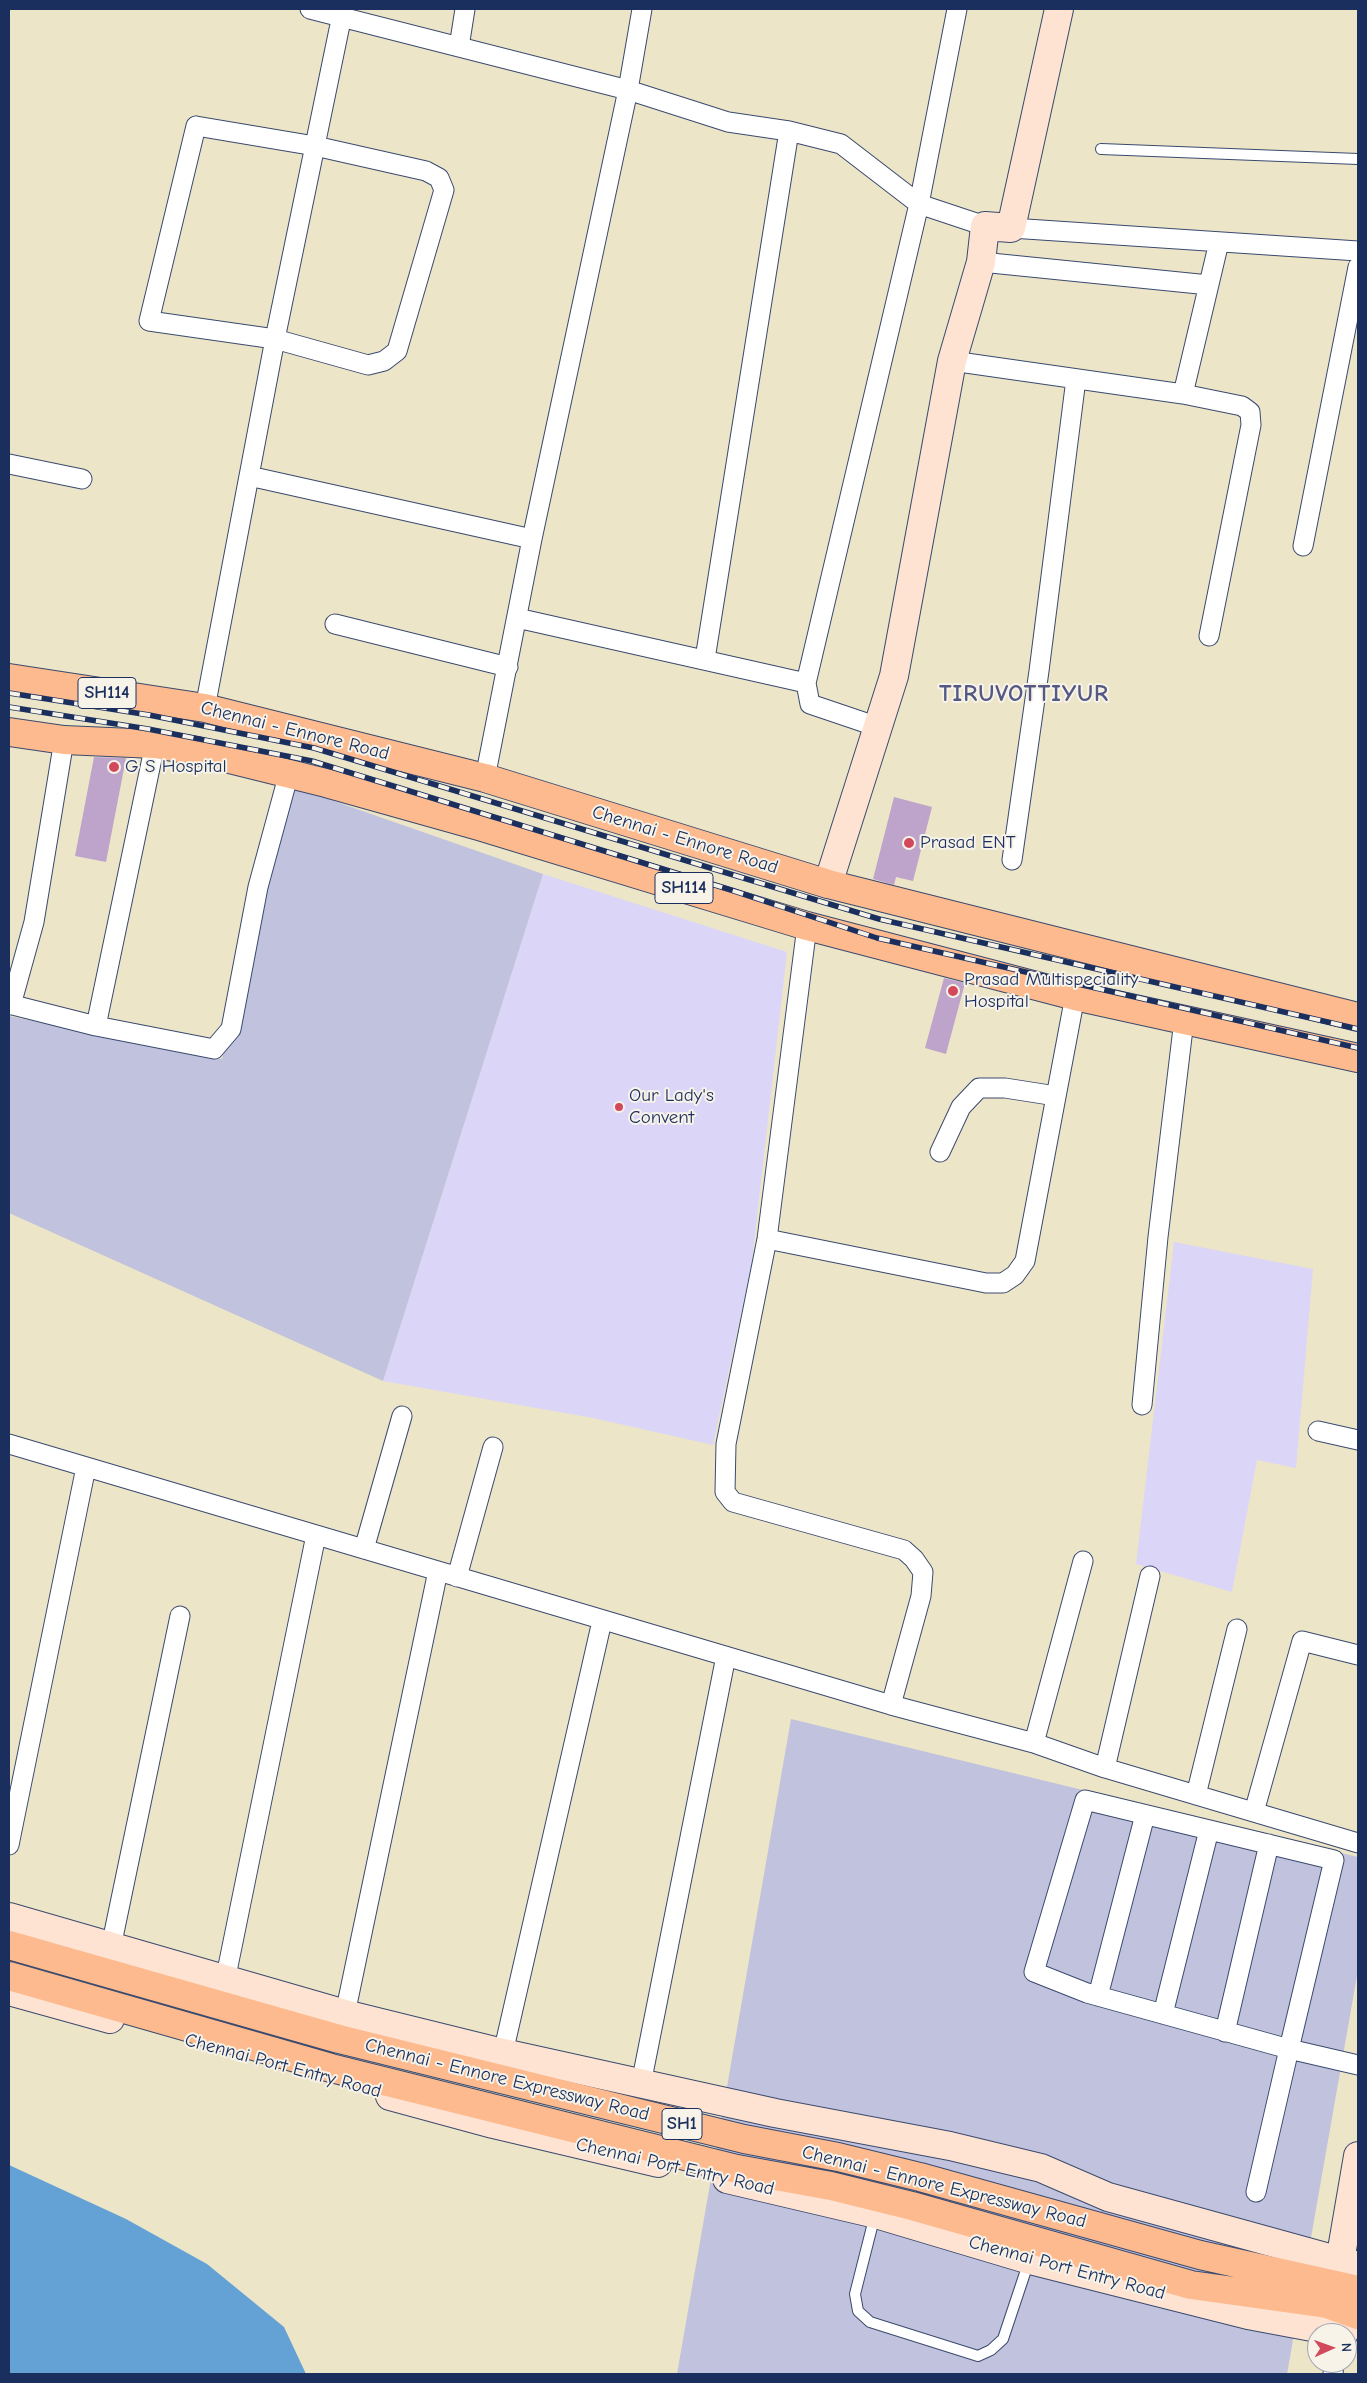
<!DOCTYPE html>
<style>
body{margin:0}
#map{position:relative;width:1367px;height:2383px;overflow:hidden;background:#ece5c8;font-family:"Comic Neue",sans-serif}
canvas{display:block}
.frame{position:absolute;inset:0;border:10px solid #1b2f5e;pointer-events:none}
.north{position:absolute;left:1307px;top:2323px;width:50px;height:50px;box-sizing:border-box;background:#f7f3e8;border:1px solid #9fa5b1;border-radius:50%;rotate:88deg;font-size:14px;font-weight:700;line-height:20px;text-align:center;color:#1b2f5e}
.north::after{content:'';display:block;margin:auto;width:18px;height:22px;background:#d1495b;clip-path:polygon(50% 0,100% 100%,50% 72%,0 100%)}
</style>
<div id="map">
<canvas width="1367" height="2383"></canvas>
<div class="frame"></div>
<div class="north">N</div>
</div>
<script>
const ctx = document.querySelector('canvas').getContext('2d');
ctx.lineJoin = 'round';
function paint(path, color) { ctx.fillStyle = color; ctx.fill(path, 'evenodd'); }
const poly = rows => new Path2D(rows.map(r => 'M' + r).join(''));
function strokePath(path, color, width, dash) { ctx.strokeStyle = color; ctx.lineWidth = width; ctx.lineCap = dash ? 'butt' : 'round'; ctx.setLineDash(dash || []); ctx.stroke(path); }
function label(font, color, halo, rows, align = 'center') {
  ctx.font = font + ' "Comic Neue",sans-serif'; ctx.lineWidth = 4; ctx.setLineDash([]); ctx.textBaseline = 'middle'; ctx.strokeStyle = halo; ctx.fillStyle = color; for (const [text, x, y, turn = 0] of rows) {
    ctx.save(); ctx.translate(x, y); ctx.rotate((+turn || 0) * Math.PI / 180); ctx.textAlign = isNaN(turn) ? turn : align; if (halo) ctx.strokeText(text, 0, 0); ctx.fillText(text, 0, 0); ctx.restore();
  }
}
paint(poly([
 [543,874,787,952,752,1261,713,1445,593,1418,383,1381],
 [1174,1242,1313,1269,1296,1468,1257,1460,1232,1592,1136,1564]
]), '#dbd6f7');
paint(poly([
 [288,785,543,874,383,1381,9,1213,9,1016,222,1059],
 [791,1719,1358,1857,1358,1970,1287,2374,677,2374]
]), '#c1c2dd');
paint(poly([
 [9,2165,126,2219,207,2264,284,2327,306,2374,9,2374]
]), '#64a2d6');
paint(poly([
 [94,757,126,758,106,862,75,856],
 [894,797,932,807,913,881,896,877,894,885,873,879],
 [944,978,965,983,946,1054,925,1048]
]), '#bea4ca');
const lane = poly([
 [1101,149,1358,159],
 [875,2215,855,2294,858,2311,870,2322,978,2356,991,2350,1003,2339,1029,2261]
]);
const street = poly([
 [310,9,628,90,728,122,789,131,841,144,919,204,985,226],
 [459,47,465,9],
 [196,126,315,146,426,171,439,178,444,190,397,351,384,361,368,365,275,339,149,321,196,126],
 [1011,228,1358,251],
 [981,262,1209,285],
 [952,361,1183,394,1242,406,1250,412,1251,425,1209,636],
 [1183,394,1219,242],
 [9,464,82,479],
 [249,476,532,539],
 [1303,546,1358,267],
 [517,618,806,683,810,704,878,727],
 [335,624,508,667],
 [705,659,789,131],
 [806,683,919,204,957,9],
 [205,708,275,339,342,15],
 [485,778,532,539,628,90,642,9],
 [1012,860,1039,671,1076,379],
 [807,926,767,1239,726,1444,725,1492,733,1502,904,1550,914,1559,923,1572,921,1596,891,1705],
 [9,1004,96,1026,214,1049,231,1029,258,887,289,773],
 [11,1005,34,922,64,740],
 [96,1026,155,744],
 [940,1152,961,1107,979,1088,1005,1088,1056,1096],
 [767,1239,986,1283,1003,1283,1015,1275,1025,1261,1075,996],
 [1142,1405,1158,1237,1184,1020],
 [1318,1431,1358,1440],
 [9,1444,891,1705,1034,1743,1105,1768,1358,1843],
 [364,1549,402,1416],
 [457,1577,493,1447],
 [1034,1743,1083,1561],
 [1105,1768,1150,1576],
 [1196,1795,1237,1629],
 [1254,1812,1302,1641,1358,1655],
 [9,1845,86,1467],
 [111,1947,180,1616],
 [225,1981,316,1535],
 [1098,1996,1145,1815],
 [345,2014,438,1571],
 [1163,2014,1209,1830],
 [1225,2032,1269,1844],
 [503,2053,602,1621],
 [641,2084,726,1656],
 [1256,2192,1289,2049,1087,1993,1034,1972,1085,1800,1334,1860,1289,2049,1358,2065],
 [1333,2374,1334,2363]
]);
const secondary = poly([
 [828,884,894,676,952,361,981,262,985,226,1011,228,1059,9],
 [9,1917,345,2014,503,2053,775,2113,950,2146,1041,2168,1108,2197,1358,2266],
 [9,1991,110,2019],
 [390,2096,493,2124,658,2163],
 [727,2179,876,2214,1030,2260,1248,2315,1344,2333],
 [1334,2279,1340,2261,1358,2156]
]);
const primary = poly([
 [9,678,205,708,485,778,828,884,1358,1017],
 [9,732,64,740,155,744,197,751,326,783,479,826,807,926,1075,996,1358,1058],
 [9,1945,339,2039,744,2139,838,2157,920,2177,1200,2255,1358,2290],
 [9,1976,331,2068,737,2169,831,2186,912,2206,1191,2285,1327,2304,1358,2315]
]);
strokePath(lane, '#3a4a6e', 12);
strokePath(street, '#3a4a6e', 21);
strokePath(secondary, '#3a4a6e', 30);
strokePath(primary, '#3a4a6e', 30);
strokePath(lane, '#fff', 10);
strokePath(street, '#fff', 19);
strokePath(secondary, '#fee3d2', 28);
strokePath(primary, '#fcba8e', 28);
const rail = poly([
 [9,693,149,715,314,748,879,919,1358,1029],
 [9,707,148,729,312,761,731,890,877,938,1358,1048]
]);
strokePath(rail, '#1b2f5e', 5.5);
strokePath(rail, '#f7f3e8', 4, [11]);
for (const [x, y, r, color] of [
 [114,767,6,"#d1495b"],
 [909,843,6,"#d1495b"],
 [953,991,6,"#d1495b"],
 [619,1107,5,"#d1495b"]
]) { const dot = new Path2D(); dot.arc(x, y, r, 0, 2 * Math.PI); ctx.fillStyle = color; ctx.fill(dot); strokePath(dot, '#f7f3e8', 2); }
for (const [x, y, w] of [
 [107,693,58],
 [684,888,58],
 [682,2124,40]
]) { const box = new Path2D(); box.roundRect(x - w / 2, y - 15.5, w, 31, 4); ctx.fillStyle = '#f7f3e8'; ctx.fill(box); strokePath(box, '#1b2f5e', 1); }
label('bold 18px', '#1b2f5e', null, [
 ["SH114",107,693],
 ["SH114",684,888],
 ["SH1",682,2124]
]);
label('19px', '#1b2f5e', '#f7f3e8', [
 ["Chennai - Ennore Road",295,731,14],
 ["Chennai - Ennore Road",685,840,17],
 ["Chennai Port Entry Road",283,2066,15],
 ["Chennai - Ennore Expressway Road",507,2080,14],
 ["Chennai Port Entry Road",675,2167,13],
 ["Chennai - Ennore Expressway Road",944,2187,14],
 ["Chennai Port Entry Road",1067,2268,15]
]);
label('19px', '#1b2f5e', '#f7f3e8', [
 ["G S Hospital",125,767],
 ["Prasad ENT",920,843],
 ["Prasad Multispeciality",964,980],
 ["Hospital",964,1002],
 ["Our Lady's",629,1096],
 ["Convent",629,1118]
], 'left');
ctx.letterSpacing = '1px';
label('bold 24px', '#545884', '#f7f3e8', [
 ["TIRUVOTTIYUR",1024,694]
]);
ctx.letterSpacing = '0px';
</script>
